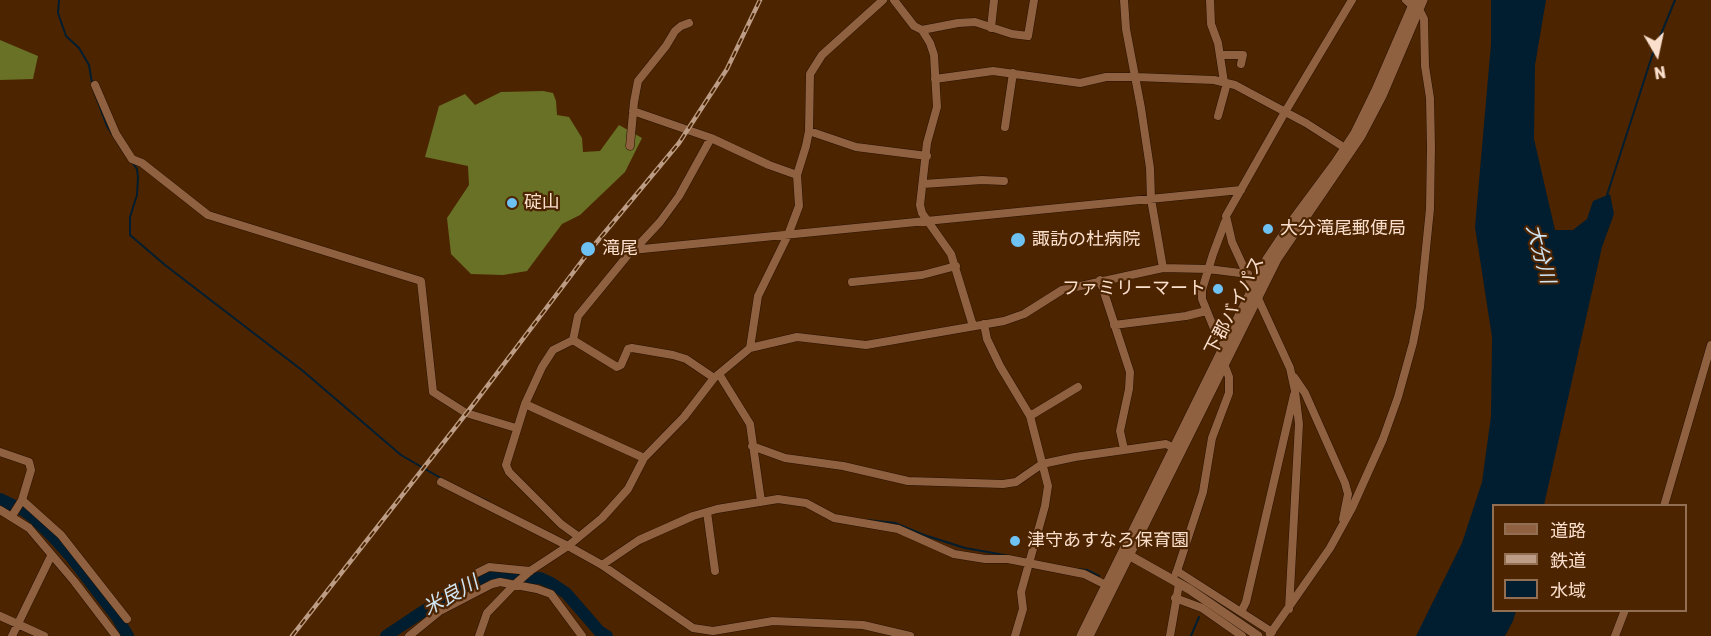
<!DOCTYPE html>
<meta charset="utf-8">
<style>
body{margin:0}
#map{position:relative;width:1711px;height:636px;overflow:hidden;background:#4d2400;font-family:Rubik,"Noto Sans JP",sans-serif}
canvas{display:block}
.legend{position:absolute;left:1492px;top:504px;width:195px;height:108px;box-sizing:border-box;background:#4d2400;border:2px solid #926f52;margin:0;padding:8px 10px;list-style:none;font-size:18px;color:#fadfcd}
.legend li{display:flex;align-items:center;gap:12px;height:30px}
.legend b{width:30px;border:2px solid #926f52}
.north{position:absolute;left:1627px;top:24px;width:60px;height:60px;-webkit-text-stroke:4px #4d2400;paint-order:stroke;rotate:171deg;font-size:16px;font-weight:700;line-height:24px;text-align:center;color:#fadfcd}
.north::after{content:'';display:block;margin:auto;width:21px;height:27px;background:#fadfcd;clip-path:polygon(50% 0,100% 100%,50% 72%,0 100%)}
</style>
<div id="map">
<canvas width="1711" height="636"></canvas>
<ul class="legend">
<li><b style="height:8px;background:#8f6140"></b>道路</li>
<li><b style="height:8px;background:#bc9c84"></b>鉄道</li>
<li><b style="height:16px;background:#001e2f"></b>水域</li>
</ul>
<div class="north">N</div>
</div>
<script>
const ctx = document.querySelector('canvas').getContext('2d');
ctx.lineJoin = 'round';
function paint(path, color) { ctx.fillStyle = color; ctx.fill(path, 'evenodd'); }
const poly = rows => new Path2D(rows.map(r => 'M' + r).join(''));
function strokePath(path, color, width, dash) { ctx.strokeStyle = color; ctx.lineWidth = width; ctx.lineCap = dash ? 'butt' : 'round'; ctx.setLineDash(dash || []); ctx.stroke(path); }
function label(font, color, halo, rows, align = 'center') {
  ctx.font = font + ' Rubik,"Noto Sans JP",sans-serif'; ctx.lineWidth = 4.5; ctx.setLineDash([]); ctx.textBaseline = 'middle'; ctx.strokeStyle = halo; ctx.fillStyle = color; for (const [text, x, y, turn = 0] of rows) {
    ctx.save(); ctx.translate(x, y); ctx.rotate((+turn || 0) * Math.PI / 180); ctx.textAlign = isNaN(turn) ? turn : align; if (halo) ctx.strokeText(text, 0, 0); ctx.fillText(text, 0, 0); ctx.restore();
  }
}
paint(poly([
 [0,40,38,56,33,79,0,80],
 [543,91,553,93,556,101,557,115,569,117,582,138,583,152,600,151,619,125,642,138,625,172,580,215,562,224,527,271,503,275,471,274,451,254,447,218,469,185,468,166,425,157,439,106,465,94,475,105,501,92]
]), '#687126');
paint(poly([
 [1491,0,1546,0,1535,65,1534,139,1555,230,1573,230,1587,219,1593,201,1610,194,1614,214,1602,247,1544,505,1494,506,1494,610,1516,611,1513,621,1505,636,1416,636,1462,543,1482,482,1491,416,1492,337,1475,227,1491,44]
]), '#001e2f');
strokePath(poly([
 [59,0,58,13,66,36,79,48,89,65,92,83],
 [93,89,107,126,124,153],
 [132,162,137,169,138,178,137,195,130,217,130,235,165,265,303,371,401,455,444,480],
 [1607,195,1652,56,1675,0],
 [470,493,489,502],
 [868,520,895,523,924,535,965,548,1010,556],
 [1077,569,1087,570,1099,576],
 [1191,636,1199,617]
]), '#001e2f', 2);
strokePath(poly([
 [0,499,23,510,35,519,53,537,71,557,117,617,128,636],
 [386,636,422,612,473,582,491,574,511,575,524,580,540,578,551,583,566,593,599,631,607,636]
]), '#001e2f', 12);
const minor = poly([
 [894,0,914,26,922,30,930,43,934,55,937,107,927,143,920,205,922,213,951,254,973,326],
 [1124,0,1126,29,1141,108,1150,168,1151,199,1163,268],
 [1210,0,1211,24,1218,43,1224,82],
 [991,28,994,0],
 [922,30,958,23,975,22,1012,34,1028,36,1034,0],
 [1220,55,1243,55,1241,64],
 [935,79,993,71,1080,83,1106,77,1136,77,1214,80,1235,85,1248,92,1306,123,1345,148],
 [95,85,116,134,132,159,142,163,208,215,421,281,433,392,466,413,516,428],
 [633,111,711,138,769,165,797,175],
 [1218,116,1227,83],
 [1005,127,1013,73],
 [809,131,856,147,927,156],
 [630,146,634,102,638,81,666,46,675,31,681,26,689,23],
 [923,184,982,180,1004,181],
 [1225,222,1213,254,1202,290,1202,299,1217,336,1229,348],
 [634,250,660,222,679,196,711,138],
 [1100,280,1130,372,1129,389,1120,431,1124,449],
 [852,282,922,275,956,266],
 [984,324,987,339,1000,366,1030,416,1048,486,1045,506,1021,592,1023,609,1015,636],
 [1114,325,1186,316,1206,311],
 [573,340,617,367,621,365,628,349,632,348,673,355,686,359,714,378],
 [750,348,758,296,788,235,799,206,797,175,806,146,809,131,810,74,822,55,883,0],
 [719,374,750,424,761,501],
 [1294,377,1305,393,1345,483,1348,494,1343,519],
 [525,404,644,458],
 [1030,416,1078,387],
 [752,446,785,458,843,466,908,481,1003,484,1016,482,1042,464,1075,457,1166,444,1178,450],
 [0,452,29,462,31,470,22,500,12,516],
 [441,482,568,546,602,565,693,628,713,631,773,621,863,625,910,636],
 [22,500,61,535,127,619],
 [1664,506,1711,345],
 [0,510,29,528,74,581,116,636],
 [707,512,715,571],
 [579,537,561,524,509,472,506,465,525,404,542,367,553,350,573,340,578,316,632,250,1241,190],
 [602,565,639,540,693,516,717,509,778,499,806,503,834,518,898,529,954,554,985,559,1008,559,1084,574,1110,587],
 [1177,571,1203,492,1212,438,1229,393,1229,377,1224,364],
 [477,573,489,567,530,571],
 [1176,573,1177,571,1272,632],
 [1175,598,1202,608,1242,636],
 [1289,609,1299,424,1295,391,1290,368,1232,242,1226,216,1285,112,1352,0],
 [1241,612,1246,602,1294,395],
 [0,616,44,636],
 [1270,634,1330,548,1352,508,1383,439,1398,397,1413,343,1420,307,1430,209,1431,147,1430,98,1425,66,1424,19,1421,13,1406,0],
 [12,636,51,556],
 [409,636,440,611,492,584,500,582,537,589,551,594,582,636],
 [479,636,487,613,513,586,530,571,568,546,602,518,628,489,644,458,684,417,714,378,750,348,797,337,866,345,1004,321,1024,314,1062,290,1163,268,1208,269,1248,274],
 [1170,636,1179,584],
 [1615,636,1625,610]
]);
const tertiary = poly([
 [1125,553,1189,589,1258,636],
 [1081,636,1267,259,1293,220,1336,162,1355,133,1376,90,1415,0],
 [1089,636,1277,259,1361,136,1382,96,1423,0]
]);
strokePath(minor, '#281202', 9);
strokePath(tertiary, '#281202', 10);
strokePath(minor, '#8f6140', 8);
strokePath(tertiary, '#8f6140', 9);
const rail = poly([
 [292,636,476,401,591,249,679,143,727,69,760,0]
]);
strokePath(rail, '#bc9c84', 4.5);
strokePath(rail, '#4d2400', 2, [7]);
for (const [x, y, r, color] of [
 [512,203,6,"#6ec2f3"],
 [1268,229,6,"#6ec2f3"],
 [1018,240,8,"#6ec2f3"],
 [588,249,8,"#6ec2f3"],
 [1218,289,6,"#6ec2f3"],
 [1015,541,6,"#6ec2f3"]
]) { const dot = new Path2D(); dot.arc(x, y, r, 0, 2 * Math.PI); ctx.fillStyle = color; ctx.fill(dot); strokePath(dot, '#4d2400', 2); }
label('18px', '#fadfcd', '#4d2400', [
 ["碇山",524,203],
 ["大分滝尾郵便局",1280,229],
 ["諏訪の杜病院",1032,240],
 ["滝尾",602,249],
 ["ファミリーマート",1206,289,"right"],
 ["津守あすなろ保育園",1027,541]
], 'left');
label('18px', '#fadfcd', '#4d2400', [
 ["下郡バイパス",1235,306,-63]
]);
label('italic 20px', '#cfe5f3', '#4d2400', [
 ["大分川",1540,254,75],
 ["米良川",451,596,-29]
]);
</script>
